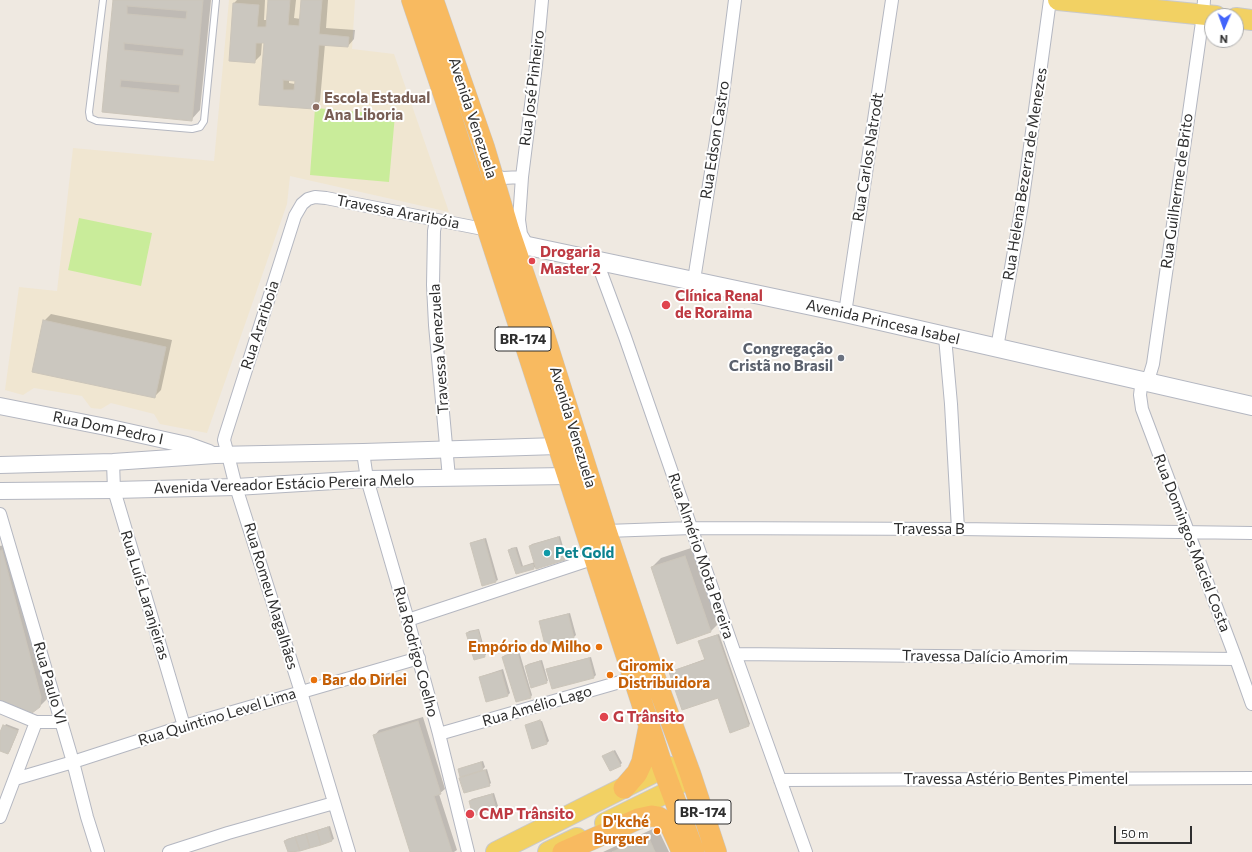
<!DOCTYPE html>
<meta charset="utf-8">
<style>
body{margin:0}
#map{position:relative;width:1252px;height:852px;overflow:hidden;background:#efe9e1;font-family:Commissioner,sans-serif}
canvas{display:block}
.north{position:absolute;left:1204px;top:8px;width:40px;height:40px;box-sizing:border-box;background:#fff;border:1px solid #ababab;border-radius:50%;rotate:182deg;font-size:11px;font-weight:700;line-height:16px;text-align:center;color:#2e2e2e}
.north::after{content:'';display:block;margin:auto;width:14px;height:18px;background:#4264fb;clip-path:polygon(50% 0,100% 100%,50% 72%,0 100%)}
.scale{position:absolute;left:1114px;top:826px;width:78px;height:18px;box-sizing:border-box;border:2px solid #2e2e2e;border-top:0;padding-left:5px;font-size:12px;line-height:14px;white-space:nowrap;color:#2e2e2e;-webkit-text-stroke:3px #fff;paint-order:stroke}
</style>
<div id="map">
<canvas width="1252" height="852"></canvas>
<div class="north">N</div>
<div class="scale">50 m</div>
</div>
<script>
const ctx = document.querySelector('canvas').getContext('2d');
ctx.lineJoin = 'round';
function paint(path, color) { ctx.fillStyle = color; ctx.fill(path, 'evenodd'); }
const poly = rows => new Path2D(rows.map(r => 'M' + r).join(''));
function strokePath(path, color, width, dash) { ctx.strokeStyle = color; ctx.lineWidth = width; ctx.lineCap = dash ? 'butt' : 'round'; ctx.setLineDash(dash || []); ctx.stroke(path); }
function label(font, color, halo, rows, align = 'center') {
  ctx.font = font + ' Commissioner,sans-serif'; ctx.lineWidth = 4; ctx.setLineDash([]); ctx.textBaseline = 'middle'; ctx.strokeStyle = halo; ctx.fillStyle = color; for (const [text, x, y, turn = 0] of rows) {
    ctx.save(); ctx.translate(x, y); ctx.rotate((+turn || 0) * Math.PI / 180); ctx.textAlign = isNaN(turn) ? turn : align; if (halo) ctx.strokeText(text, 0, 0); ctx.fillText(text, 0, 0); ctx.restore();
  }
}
paint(poly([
 [229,0,355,0,352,49,394,54,449,212,290,176,287,204,207,433,160,424,154,414,111,403,101,409,91,408,82,396,34,388,23,395,5,390,19,287,57,291,73,148,214,161]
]), '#f0e6d1');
paint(poly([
 [315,108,395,115,389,182,310,175],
 [79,218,152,233,141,286,68,270]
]), '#c9ec9a');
paint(poly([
 [114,0,211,0,200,110,191,120,104,112],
 [237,0,265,0,264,20,267,20,269,0,296,0,294,18,301,19,302,0,328,0,326,28,355,30,354,39,348,46,325,44,320,101,314,108,260,104,265,42,262,42,261,55,254,62,230,60,234,3],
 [289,79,296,80,295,84,289,83],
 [51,314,172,340,161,390,154,397,44,321],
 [560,536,566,557,564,559,536,566,534,568,516,573,510,550,511,548,517,547,523,566,535,562,530,546,532,544],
 [486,538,498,580,496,581,471,544,473,542],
 [8,544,47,689,47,699,40,706,0,699,0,546],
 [694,547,720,622,711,631,652,567,661,558],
 [570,613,576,635,574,637,546,644,540,622,542,620],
 [479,629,486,655,484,656,467,633,469,631],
 [719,634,750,724,748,726,718,697,670,672,672,671,705,659,699,641,701,640],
 [519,651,532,695,531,697,503,657,505,655],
 [591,657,596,675,594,677,547,669,549,668],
 [542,660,548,681,546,682,526,666,528,664],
 [503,669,510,693,508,695,487,701,480,678,482,676],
 [423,717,445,789,439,794,457,850,454,852,411,852,375,735,379,730],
 [542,721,549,741,547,743,526,725],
 [6,724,19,729,10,751,8,753,0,750,0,735],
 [615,750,622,763,620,765,605,755],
 [483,761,485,767,481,771,487,769,491,783,489,785,461,778,464,774,459,770,461,768],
 [494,793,498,806,496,808,474,814,470,801,472,799],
 [330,826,334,839,332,840,294,852,289,852,285,841,287,839],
 [657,827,669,852,603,852]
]), '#0003');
const building = poly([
 [113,0,203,0,192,121,102,112,113,0],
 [127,6,187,11,186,19,127,14,127,6],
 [124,43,184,49,183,56,124,50,124,43],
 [121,80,180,85,179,93,120,87,121,80],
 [268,0,290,0,288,25,299,26,301,0,322,0,319,34,349,37,348,47,319,45,314,109,259,105,264,43,256,43,255,63,229,61,233,3,259,5,257,27,266,27,268,0],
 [283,80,295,81,294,90,283,90,283,80],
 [43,320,166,347,155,398,32,372,43,320],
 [558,537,565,560,536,569,529,546,558,537],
 [484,539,496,582,482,586,470,543,484,539],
 [515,548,521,567,533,564,534,569,516,574,508,550,515,548],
 [2,550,41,697,40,707,32,713,0,700,0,551,2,550],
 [685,556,711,632,677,644,651,567,685,556],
 [568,614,574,638,545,645,539,621,568,614],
 [478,630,485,657,474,660,466,633,478,630],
 [717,635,749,726,730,733,718,698,682,710,669,672,705,660,698,641,717,635],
 [517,652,531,698,516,702,502,657,517,652],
 [589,658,594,678,552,689,546,669,589,658],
 [540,661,547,683,531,688,525,666,540,661],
 [501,671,508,696,486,702,479,677,501,671],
 [540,720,547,744,532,749,525,725,540,720],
 [418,721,441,794,434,796,452,852,410,852,373,735,418,721],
 [3,725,18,731,8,754,0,751,0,732,3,725],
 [613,751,621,766,610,771,602,756,613,751],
 [481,762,483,770,460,777,458,769,481,762],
 [485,770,490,786,464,793,459,778,485,770],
 [492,794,496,809,473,816,469,801,492,794],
 [328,827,332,841,321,845,317,831,328,827],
 [317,831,321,845,310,848,306,834,317,831],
 [306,834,310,848,300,851,295,837,306,834],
 [648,836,655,852,612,852,648,836],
 [295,837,300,851,288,852,284,841,295,837]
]);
paint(building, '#cbc7bf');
strokePath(building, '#cbc5ba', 1);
const service = poly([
 [103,0,89,112,90,118,97,121,192,129,200,127,204,121,216,0]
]);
const minor = poly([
 [1204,0,1203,15,1153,364,1150,374,1141,387,1140,395,1142,409,1236,659,1252,704],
 [493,175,503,178,522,177],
 [436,220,434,231,433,285,435,325,449,478],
 [528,246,521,234,519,220,522,177,536,65,542,0],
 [596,259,625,337,735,654,806,852],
 [694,280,722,102,735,0],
 [845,313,892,0],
 [945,337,951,404,958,529],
 [997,348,1022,205,1050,0],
 [363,452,367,479,408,620,439,734,468,852],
 [113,462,114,490,184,726],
 [0,514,73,762,87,817,98,852],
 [606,531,692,528,958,529,1252,533],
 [408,620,595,558],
 [735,654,1236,659],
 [0,707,36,722,61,722],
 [439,734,634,678],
 [15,779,73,762,184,726,419,658],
 [780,780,1252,778],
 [0,817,36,722],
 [169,852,228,833,334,803],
 [349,852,301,692,236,487,228,455,224,440,225,436,295,216,302,204,308,199,315,197,326,198,488,230]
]);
const tertiary = poly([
 [0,406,106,427,187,445,209,453],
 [0,465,113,462,215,455,363,452,558,446],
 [0,491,114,490,236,487,367,479,568,476]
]);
const secondary = poly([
 [518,256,521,249,528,246,845,313,1252,406]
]);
const primary = poly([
 [1058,0,1216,16],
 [1236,18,1252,20],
 [605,823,672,790,683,779],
 [496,852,663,768,670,767,688,769],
 [548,852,577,838]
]);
const trunk = poly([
 [412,0,445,98,663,768,694,852],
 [433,0,484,147,509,231,540,322,606,531,654,675,690,773,716,852],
 [624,788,637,773,642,762,649,727],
 [563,852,638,819,652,816,658,817,668,823,672,829,681,849]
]);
strokePath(service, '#b4b7c1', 8);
strokePath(minor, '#b4b7c1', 14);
strokePath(tertiary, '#b4b7c1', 18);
strokePath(secondary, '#b4b7c1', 20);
strokePath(primary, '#c9c9c9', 22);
strokePath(trunk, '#c9c9c9', 22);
strokePath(service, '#fff', 6);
strokePath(minor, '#fff', 12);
strokePath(tertiary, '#fff', 16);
strokePath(secondary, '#fff', 18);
strokePath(primary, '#f2d163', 20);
strokePath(trunk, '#f8ba60', 21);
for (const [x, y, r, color] of [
 [316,107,4,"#8d6e63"],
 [532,261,4,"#e0444e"],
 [666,305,5,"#e0444e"],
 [841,358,4,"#6b7280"],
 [547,553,4,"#0f9aa8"],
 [599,647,4,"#e8710a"],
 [610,675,4,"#e8710a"],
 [314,680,4,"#e8710a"],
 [604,717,5,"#e0444e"],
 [470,814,5,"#e0444e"],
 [657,831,4,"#e8710a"]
]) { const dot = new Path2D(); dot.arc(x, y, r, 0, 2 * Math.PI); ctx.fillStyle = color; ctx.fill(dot); strokePath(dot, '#fff', 1.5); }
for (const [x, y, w] of [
 [523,339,56],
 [703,812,56]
]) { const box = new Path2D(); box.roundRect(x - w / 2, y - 12, w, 24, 3); ctx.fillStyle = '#fff'; ctx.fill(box); strokePath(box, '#2e2e2e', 1); }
label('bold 14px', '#2e2e2e', null, [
 ["BR-174",523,339],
 ["BR-174",703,812]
]);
label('15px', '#2e2e2e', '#fff', [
 ["Rua José Pinheiro",532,88,-83],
 ["Avenida Venezuela",473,118,72],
 ["Rua Edson Castro",715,140,-81],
 ["Rua Carlos Natrodt",868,157,-81],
 ["Rua Helena Bezerra de Menezes",1025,174,-81],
 ["Rua Guilherme de Brito",1177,191,-82],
 ["Travessa Araribóia",398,212,11],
 ["Avenida Princesa Isabel",883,322,13],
 ["Rua Arariboia",260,325,-72],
 ["Travessa Venezuela",439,349,-94],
 ["Avenida Venezuela",573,427,73],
 ["Rua Dom Pedro I",108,428,12],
 ["Avenida Vereador Estácio Pereira Melo",284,484,-2],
 ["Travessa B",929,529],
 ["Rua Domingos Maciel Costa",1192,543,69],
 ["Rua Almério Mota Pereira",701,556,71],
 ["Rua Luís Laranjeiras",145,595,73],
 ["Rua Romeu Magalhães",271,596,73],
 ["Rua Rodrigo Coelho",416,652,75],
 ["Travessa Dalício Amorim",985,657,1],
 ["Rua Paulo VI",50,683,74],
 ["Rua Amélio Lago",537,706,-16],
 ["Rua Quintino Level Lima",217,717,-17],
 ["Travessa Astério Bentes Pimentel",1016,779]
]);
label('bold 15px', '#785e54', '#fff', [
 ["Escola Estadual",324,98],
 ["Ana Liboria",324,115]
], 'left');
label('bold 15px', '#be3a42', '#fff', [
 ["Drogaria",540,252],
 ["Master 2",540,269],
 ["Clínica Renal",675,296],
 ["de Roraima",675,313],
 ["G Trânsito",613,717],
 ["CMP Trânsito",479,814]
], 'left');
label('bold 15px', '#5b616d', '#fff', [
 ["Congregação",833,349],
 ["Cristã no Brasil",833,366]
], 'right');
label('bold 15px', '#0d838f', '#fff', [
 ["Pet Gold",555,553]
], 'left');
label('bold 15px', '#c56008', '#fff', [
 ["Empório do Milho",591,647],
 ["Giromix",618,666,"left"],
 ["Distribuidora",618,683,"left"],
 ["Bar do Dirlei",322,680,"left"],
 ["D'kché",649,822],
 ["Burguer",649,839]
], 'right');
</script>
